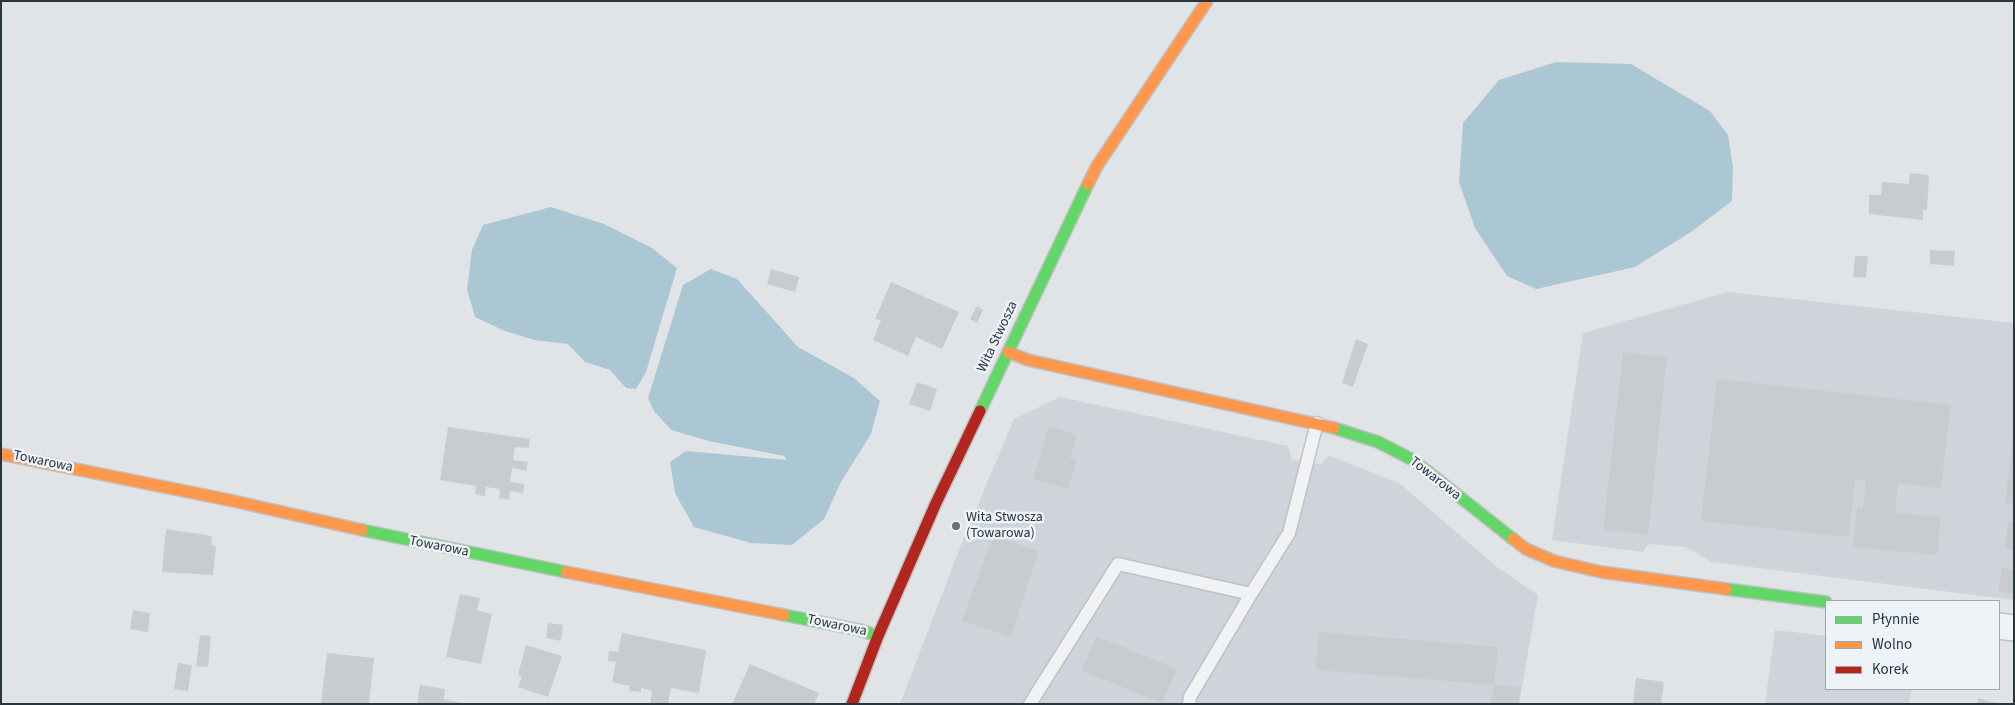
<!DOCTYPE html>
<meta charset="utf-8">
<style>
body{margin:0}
#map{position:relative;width:2015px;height:705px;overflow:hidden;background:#e1e4e6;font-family:"Source Sans 3",sans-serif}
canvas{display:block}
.frame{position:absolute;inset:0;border:2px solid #263542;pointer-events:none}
.legend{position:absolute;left:1825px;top:600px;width:175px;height:90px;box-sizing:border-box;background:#eef3f7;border:1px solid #9ea7af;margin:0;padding:6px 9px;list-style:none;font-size:15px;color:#263542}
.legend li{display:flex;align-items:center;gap:10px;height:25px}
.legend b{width:25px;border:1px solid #9ea7af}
</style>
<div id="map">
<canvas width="2015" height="705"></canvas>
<div class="frame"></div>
<ul class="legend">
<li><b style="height:6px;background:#63d668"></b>Płynnie</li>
<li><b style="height:6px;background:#ff974d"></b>Wolno</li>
<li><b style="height:6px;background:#b3261e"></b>Korek</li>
</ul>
</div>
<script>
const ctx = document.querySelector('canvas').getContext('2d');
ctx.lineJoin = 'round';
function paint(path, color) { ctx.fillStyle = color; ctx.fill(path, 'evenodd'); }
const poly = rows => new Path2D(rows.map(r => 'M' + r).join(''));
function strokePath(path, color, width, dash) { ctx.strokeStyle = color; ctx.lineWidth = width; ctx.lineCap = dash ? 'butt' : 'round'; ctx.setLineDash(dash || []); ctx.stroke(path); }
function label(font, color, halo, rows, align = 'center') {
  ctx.font = font + ' "Source Sans 3",sans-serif'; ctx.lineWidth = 5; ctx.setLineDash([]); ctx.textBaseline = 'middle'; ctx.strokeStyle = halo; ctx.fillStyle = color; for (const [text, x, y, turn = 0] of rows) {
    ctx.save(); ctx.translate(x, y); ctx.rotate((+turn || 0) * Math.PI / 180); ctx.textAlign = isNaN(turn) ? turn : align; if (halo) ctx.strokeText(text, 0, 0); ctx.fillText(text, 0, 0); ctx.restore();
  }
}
paint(poly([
 [1728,292,2014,323,2014,600,1712,562,1685,547,1648,544,1643,552,1552,540,1583,333],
 [1060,397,1288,446,1292,460,1322,464,1328,455,1399,483,1497,567,1538,595,1519,704,900,704,959,550,1014,419],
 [1775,630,1826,636,1826,689,1912,689,1908,704,1765,704]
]), '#ced4da');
paint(poly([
 [1556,62,1631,64,1710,111,1728,135,1733,167,1732,201,1691,232,1635,267,1536,289,1507,276,1475,228,1459,182,1463,123,1499,80],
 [551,207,604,224,652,248,677,268,646,372,636,389,626,388,610,370,585,362,568,344,534,340,505,331,475,317,467,289,472,250,483,225],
 [711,269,737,279,798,347,854,378,880,401,871,434,841,482,824,519,792,545,751,543,694,527,675,493,670,462,686,451,787,460,784,456,709,441,671,430,654,411,648,398,683,285]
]), '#acc7d4');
paint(poly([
 [1910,173,1929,175,1927,210,1923,210,1923,220,1869,214,1869,195,1881,195,1882,182,1909,184],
 [1930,250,1955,251,1954,266,1930,264],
 [1855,256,1868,256,1866,278,1853,277],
 [771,269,799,277,795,292,767,284],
 [891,282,959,312,942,349,916,337,908,356,873,340,881,320,875,319],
 [977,306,983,310,977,323,970,319],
 [1356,339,1368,344,1353,387,1342,383],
 [1623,352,1667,357,1648,535,1603,530],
 [1717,379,1951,405,1941,488,1898,483,1895,513,1941,517,1937,555,1853,547,1857,508,1863,509,1866,480,1855,479,1849,537,1701,521],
 [917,382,937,389,930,411,909,404],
 [1049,426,1077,435,1070,458,1077,460,1068,489,1033,479],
 [448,427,530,439,529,448,515,447,513,460,528,462,526,471,512,468,510,482,524,484,523,493,510,491,509,500,499,498,500,489,486,487,485,496,475,494,476,486,440,480],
 [2013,439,2014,439,2014,504,2005,503],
 [2008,521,2014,522,2014,550,2005,549],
 [166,529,212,536,211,545,216,546,213,575,162,572],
 [993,536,1039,551,1011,637,962,621],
 [2002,567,2014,570,2014,594,1998,591],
 [460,594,480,598,477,610,492,614,481,664,446,657],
 [133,610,150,613,148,632,130,629],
 [548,623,563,625,561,641,546,638],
 [1318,632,1498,647,1494,685,1316,670],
 [622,633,706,650,699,693,671,688,668,704,650,704,652,691,641,688,641,692,629,691,630,686,612,682,616,662,608,661,609,651,618,652],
 [200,635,211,636,208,667,196,666],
 [1096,636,1177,669,1162,703,1082,671],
 [526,645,562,656,548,697,518,687,522,677,518,675],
 [327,653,374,658,369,704,321,704],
 [178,663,192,665,188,691,174,689],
 [750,664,819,693,814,704,732,704],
 [1636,678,1664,682,1661,704,1633,704],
 [420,685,445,689,444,699,466,704,417,704],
 [1494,685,1521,687,1518,704,1490,704],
 [1978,698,1996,703,1996,704,1977,704]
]), '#c9cccf');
const lane = poly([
 [1030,704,1118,564,1251,594],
 [1189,704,1190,697,1251,594,1289,533,1317,423]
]);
const street = poly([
 [1999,626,2014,628]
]);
const fast = poly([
 [980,411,1088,184],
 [1334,428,1378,442,1413,460,1513,539],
 [362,530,566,572],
 [1726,589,1826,602],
 [784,615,860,630,878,636]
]);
const slow = poly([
 [1088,184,1097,166,1207,1],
 [1008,352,1028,360,1334,428],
 [1,454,229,500,362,530],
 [1513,539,1526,549,1554,561,1601,572,1726,589],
 [566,572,784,615]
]);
const jam = poly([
 [852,704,878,636,936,503,980,411]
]);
strokePath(lane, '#bfc2c4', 15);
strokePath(street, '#bfc2c4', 28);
strokePath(fast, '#bfc2c4', 14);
strokePath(slow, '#bfc2c4', 14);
strokePath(jam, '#bfc2c4', 14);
strokePath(lane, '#f0f2f3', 12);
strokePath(street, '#f0f2f3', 25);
strokePath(fast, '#63d668', 11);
strokePath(slow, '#ff974d', 11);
strokePath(jam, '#b3261e', 11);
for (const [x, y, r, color] of [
 [956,526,5,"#67727b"]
]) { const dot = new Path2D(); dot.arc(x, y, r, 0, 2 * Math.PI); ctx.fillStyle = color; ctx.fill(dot); strokePath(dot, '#eef3f7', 2); }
label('14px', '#263542', '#eef3f7', [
 ["Wita Stwosza",998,337,-65],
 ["Towarowa",43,462,12],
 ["Towarowa",1435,479,38],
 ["Towarowa",439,547,11],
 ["Towarowa",837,626,12]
]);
label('14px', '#263542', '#eef3f7', [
 ["Wita Stwosza",966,518],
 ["(Towarowa)",966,534]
], 'left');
</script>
